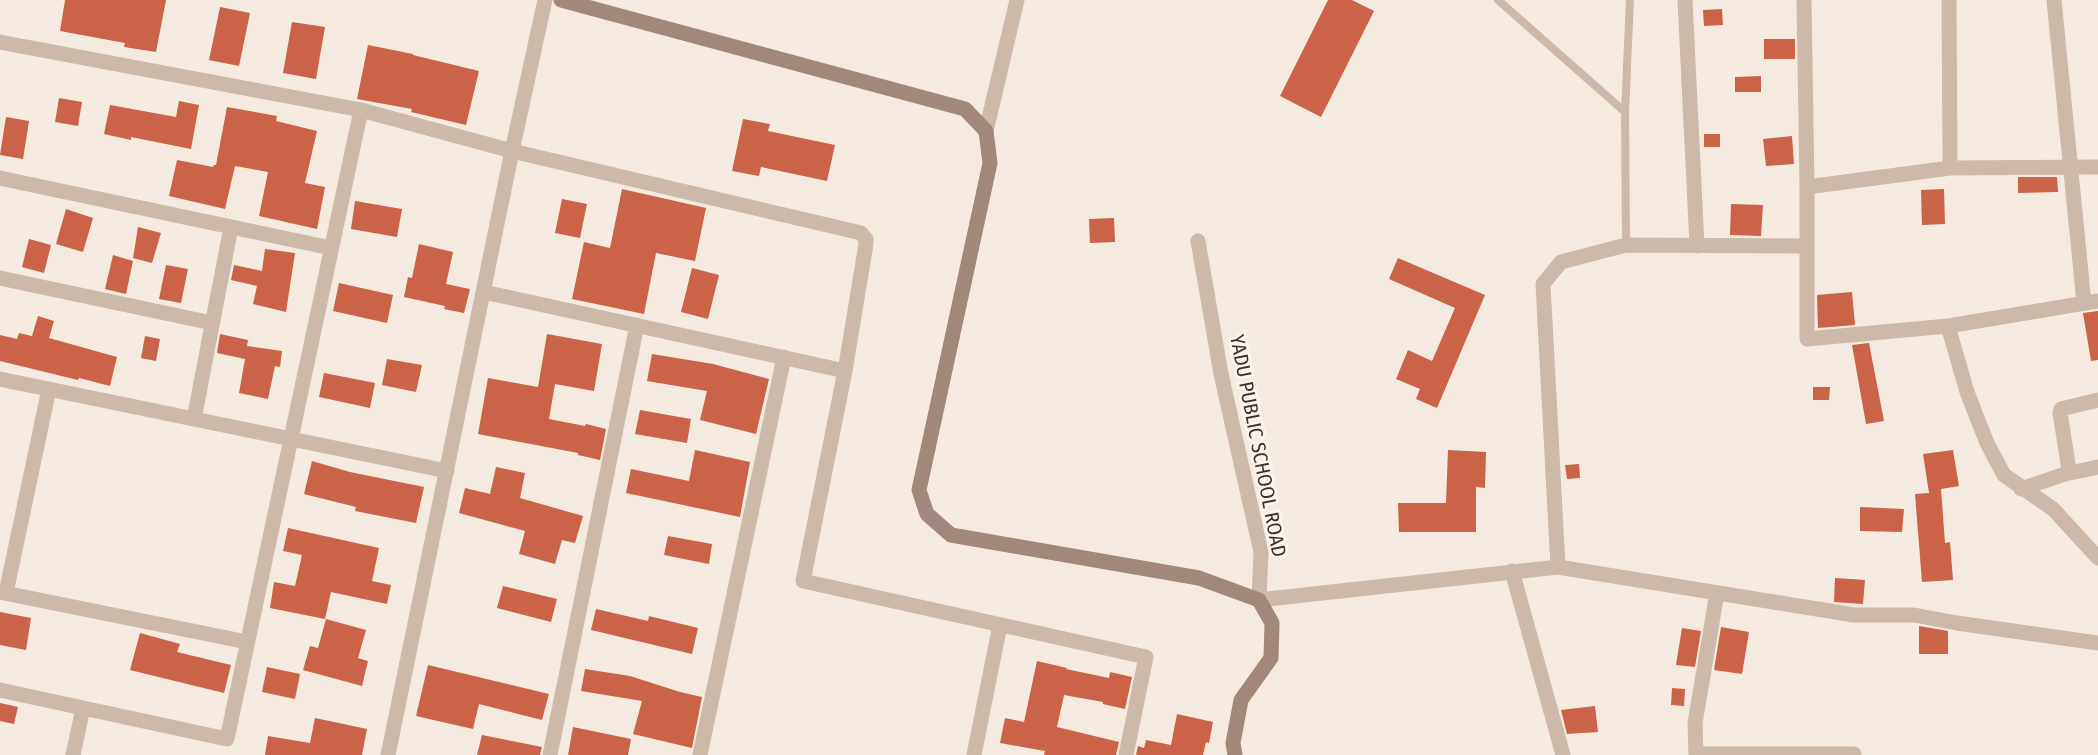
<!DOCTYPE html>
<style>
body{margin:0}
canvas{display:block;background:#f4eadf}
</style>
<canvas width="2098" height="755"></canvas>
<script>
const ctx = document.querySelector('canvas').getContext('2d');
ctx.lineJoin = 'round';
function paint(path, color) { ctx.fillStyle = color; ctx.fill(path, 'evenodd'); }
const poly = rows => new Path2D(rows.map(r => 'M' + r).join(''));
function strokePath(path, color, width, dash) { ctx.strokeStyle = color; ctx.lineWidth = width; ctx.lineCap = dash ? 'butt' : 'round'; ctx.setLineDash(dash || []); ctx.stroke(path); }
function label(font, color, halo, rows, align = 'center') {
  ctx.font = font + ' "Fira Sans Condensed",sans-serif'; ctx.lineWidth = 6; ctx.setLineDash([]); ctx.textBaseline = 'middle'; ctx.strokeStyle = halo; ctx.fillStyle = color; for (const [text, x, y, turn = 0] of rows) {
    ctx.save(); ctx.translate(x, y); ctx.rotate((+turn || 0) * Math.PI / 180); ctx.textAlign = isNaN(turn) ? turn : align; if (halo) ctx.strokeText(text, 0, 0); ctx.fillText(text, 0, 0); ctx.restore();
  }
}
paint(poly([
 [65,0,166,0,156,52,124,47,125,43,60,31],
 [1328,0,1352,0,1374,11,1321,117,1280,96],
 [220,7,250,13,239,66,209,60],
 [1722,9,1723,25,1704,26,1703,10],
 [292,22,325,27,316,79,283,73],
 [1764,39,1795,39,1795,59,1764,59],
 [368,45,413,54,413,55,479,71,466,125,411,112,412,109,357,99],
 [1761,76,1761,92,1735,92,1735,77],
 [59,98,82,102,78,126,55,122],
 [179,101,199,105,191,149,131,137,131,140,104,134,110,105,176,117],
 [227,107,277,116,276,121,317,131,305,183,325,187,317,229,259,216,268,172,235,166,225,209,169,196,177,160,213,167,214,165,216,165],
 [6,117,29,121,23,159,0,155],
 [743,119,770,124,768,131,835,145,827,181,761,167,759,176,732,171],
 [1704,134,1720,134,1720,147,1704,147],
 [1792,136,1794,164,1766,166,1763,139],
 [2018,177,2057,177,2058,192,2018,193],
 [622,189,706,208,695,261,656,253,644,314,572,299,584,242,610,248],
 [1944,189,1945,224,1922,225,1921,190],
 [562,199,587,204,580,238,555,233],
 [355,201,402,209,397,237,351,229],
 [1731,204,1763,205,1761,236,1730,235],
 [66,209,93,218,83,252,56,244],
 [1114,218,1115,242,1090,243,1089,219],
 [138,227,161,233,152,263,133,258],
 [29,239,51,245,44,273,22,267],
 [419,244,453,252,446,284,470,289,464,313,444,309,445,306,404,297,408,277,412,278],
 [265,249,295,253,286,312,253,304,257,286,231,280,234,265,262,271],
 [113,255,133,261,126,294,105,289],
 [1398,258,1485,295,1437,408,1416,399,1420,389,1396,379,1408,350,1432,361,1455,308,1389,279],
 [166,265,188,269,181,303,159,299],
 [692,268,719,275,708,319,681,312],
 [339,283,393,295,387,323,333,311],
 [1852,292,1855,325,1818,328,1817,295],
 [2098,311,2098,360,2091,361,2083,313],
 [38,316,54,321,49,338,117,357,110,386,79,378,78,380,0,361,0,335,17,339,19,333,32,336],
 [220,334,248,340,247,346,282,351,280,367,275,366,268,399,239,393,245,359,217,353],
 [547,334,602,344,594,391,555,384,549,419,585,426,586,424,606,429,600,460,578,455,578,453,478,434,488,378,538,387],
 [145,336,160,339,156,361,141,358],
 [1869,343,1884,421,1866,424,1852,345],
 [652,354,713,364,769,379,756,434,700,420,707,391,647,381],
 [387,359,422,365,416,392,382,385],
 [324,373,375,383,370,408,319,397],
 [1813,387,1830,387,1829,400,1813,400],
 [640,410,691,419,687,443,635,434],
 [695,450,750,462,740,517,626,493,631,469,689,481],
 [1448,450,1486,452,1485,488,1476,487,1476,532,1399,532,1398,503,1446,503],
 [1953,450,1959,486,1941,489,1945,543,1950,542,1953,580,1922,582,1915,494,1929,493,1923,454],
 [312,461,350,472,424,487,416,523,355,511,356,507,304,494],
 [1579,464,1580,478,1567,479,1565,465],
 [496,467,525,473,520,498,583,516,575,543,562,540,555,564,519,554,525,531,459,513,465,488,490,494],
 [1860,507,1904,509,1902,532,1860,531],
 [288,528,379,548,372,581,391,585,387,604,331,592,325,619,270,608,274,582,295,586,302,555,283,551],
 [668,536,712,544,709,564,664,555],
 [1835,578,1865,580,1863,604,1834,602],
 [503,586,557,599,551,622,497,608],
 [596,609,648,621,649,616,698,628,692,654,591,630],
 [0,612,31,618,26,650,0,645],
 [326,619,366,630,358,658,368,661,362,686,303,670,310,646,318,648],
 [1919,626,1948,631,1948,654,1919,654],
 [1721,627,1749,632,1742,674,1714,670],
 [1682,628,1701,631,1695,667,1676,665],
 [140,633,180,644,177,652,231,665,224,693,130,670],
 [1037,661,1067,668,1066,669,1109,678,1110,672,1132,677,1125,709,1103,704,1103,702,1064,695,1057,727,1119,742,1116,755,1044,755,1045,751,1000,743,1005,718,1024,722],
 [428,665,549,694,542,720,479,704,473,729,416,716],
 [267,667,300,674,295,699,262,692],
 [585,669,630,676,680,692,702,697,692,748,633,734,642,701,581,691],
 [1672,688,1685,689,1684,706,1671,705],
 [0,703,18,707,14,724,0,721],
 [1595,706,1598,732,1567,734,1561,710],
 [1177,714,1213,722,1209,743,1206,742,1203,755,1136,755,1138,746,1144,748,1146,740,1171,745],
 [315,718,367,729,362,755,265,755,268,736,310,743],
 [573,727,631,739,628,755,568,755],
 [482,735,542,747,540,755,477,755]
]), '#ca6347');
strokePath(poly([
 [1498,0,1625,112],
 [1626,245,1625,112,1630,0]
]), '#cdb9aa', 8);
strokePath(poly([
 [1685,0,1697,246],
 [1804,0,1807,187,1807,339,1948,326,1967,392,1987,443,2004,475,2053,509,2098,558],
 [1949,0,1950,168],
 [2054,0,2084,303],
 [0,42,361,110,512,151,861,233,866,239,866,244,845,371,803,581,1146,657,1126,755],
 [986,131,1017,0],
 [0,178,331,248],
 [1807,187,1950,168,2098,167],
 [1198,241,1221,374,1261,552,1259,600,1558,567,1854,615,1914,615,1957,623,2098,643],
 [0,278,212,323],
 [484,292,845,371],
 [1948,326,2098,301],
 [0,379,447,471],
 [194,419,231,227],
 [2065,474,2098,467],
 [2021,489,2065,474,2069,470,2060,413,2061,409,2098,400],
 [1558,567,1543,284,1561,262,1626,245,1807,246],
 [1512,571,1563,755],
 [0,592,247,642],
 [6,593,49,389],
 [0,690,227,739,361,110],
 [1696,754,1854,754],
 [73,755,83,708],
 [388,755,512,151,545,0],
 [550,755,637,325],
 [700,755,784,357],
 [974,755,1000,625],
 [1696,755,1695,723,1717,593]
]), '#cdb9aa', 15);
strokePath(poly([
 [561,0,965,109,986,131,990,163,919,490,927,514,951,535,1199,578,1259,600,1272,623,1271,658,1241,700,1233,743,1235,755]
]), '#a1887b', 15);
label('20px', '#3a2f2a', '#fbf4ec', [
 ["YADU PUBLIC SCHOOL ROAD",1257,446,79]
]);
</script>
